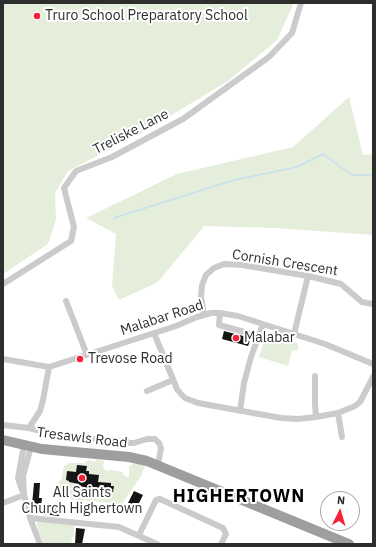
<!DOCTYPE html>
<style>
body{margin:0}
#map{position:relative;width:376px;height:547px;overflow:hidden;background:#fff;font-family:"IBM Plex Sans",sans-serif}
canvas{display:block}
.frame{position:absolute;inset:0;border:4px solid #2e2e2e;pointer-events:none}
.north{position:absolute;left:320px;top:491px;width:40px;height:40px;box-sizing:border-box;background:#fff;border:1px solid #ababab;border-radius:50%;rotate:5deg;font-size:11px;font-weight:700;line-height:16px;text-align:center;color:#2e2e2e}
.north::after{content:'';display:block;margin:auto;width:14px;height:18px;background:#f32238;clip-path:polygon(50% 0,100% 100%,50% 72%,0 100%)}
</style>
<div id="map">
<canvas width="376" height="547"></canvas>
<div class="frame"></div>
<div class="north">N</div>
</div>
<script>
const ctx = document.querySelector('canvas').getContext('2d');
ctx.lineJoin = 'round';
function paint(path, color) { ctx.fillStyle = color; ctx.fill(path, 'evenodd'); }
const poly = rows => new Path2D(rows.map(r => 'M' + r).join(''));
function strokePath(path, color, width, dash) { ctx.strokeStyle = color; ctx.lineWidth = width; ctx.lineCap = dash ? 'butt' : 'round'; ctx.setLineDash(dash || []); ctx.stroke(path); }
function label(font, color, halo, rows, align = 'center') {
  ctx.font = font + ' "IBM Plex Sans",sans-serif'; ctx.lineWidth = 4; ctx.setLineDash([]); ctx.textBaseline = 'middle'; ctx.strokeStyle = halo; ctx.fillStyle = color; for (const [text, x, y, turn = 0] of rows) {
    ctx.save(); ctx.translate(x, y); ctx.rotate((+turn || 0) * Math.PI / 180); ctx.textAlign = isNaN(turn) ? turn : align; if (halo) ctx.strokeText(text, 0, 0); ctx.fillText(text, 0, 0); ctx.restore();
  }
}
paint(poly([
 [3,3,292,3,293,5,277,40,228,81,145,131,68,171,55,193,56,219,48,244,3,274],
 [349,97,363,155,373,154,373,235,276,228,204,226,158,282,119,300,112,286,116,234,86,218,177,174,293,147],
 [267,333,298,343,298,351,292,350,288,366,259,357],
 [97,459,104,461,103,468,106,471,111,470,123,472,123,474,126,477,129,477,129,466,136,463,145,466,141,476,120,507,112,503,57,498,59,481,61,481,64,466,69,463,84,463,89,460,94,462],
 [38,520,74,523,74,536,72,538,71,544,44,544,38,530,37,523]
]), '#e5eddb');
strokePath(poly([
 [114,218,234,180,297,167,323,154,352,175,373,175]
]), '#c5e0ee', 1.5);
paint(poly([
 [224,331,251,338,248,346,222,339],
 [77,465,87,466,86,471,89,471,89,474,99,475,98,482,111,483,111,486,114,486,113,492,109,491,109,494,104,493,104,492,100,491,100,490,84,488,84,487,79,486,79,484,69,482,69,481,66,480,67,471,76,472],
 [34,483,40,483,39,498,42,498,41,506,59,508,59,516,34,513,34,506,32,505],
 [134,491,143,495,137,507,128,503],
 [76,528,85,529,82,544,75,544]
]), '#151515');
strokePath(poly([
 [3,284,71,241,74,227,64,188,76,171,112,157,183,119,269,57,292,33,301,3],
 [66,301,87,355],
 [220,313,219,325,259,336],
 [204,315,201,297,202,285,206,275,214,268,224,264,242,265,308,276,341,284,362,302,373,304],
 [154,333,177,389,181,394,185,398,198,403,281,418,298,419,316,417,338,413,355,406,360,402,373,377],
 [294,334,308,276],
 [3,359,49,367],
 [49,367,176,326,197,317,211,313,220,313,238,316,325,344,373,364],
 [315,376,315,404,316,417],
 [147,391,173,380],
 [240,411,244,383,251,357,263,324],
 [338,413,342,437],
 [3,425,29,428,63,437,113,440,130,443,134,443,147,439,155,439,159,443,161,448,158,465],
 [29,428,40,411,43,400,49,367],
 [31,447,23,476,24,495,30,518,40,544],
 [22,490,18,478,24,445],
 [3,503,24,495],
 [30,518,119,527,157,544],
 [139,535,156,500,160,499,223,528,226,534,221,544]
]), '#cbcbcb', 6);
strokePath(poly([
 [3,440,42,449,129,457,147,461,349,544]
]), '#9e9e9e', 10);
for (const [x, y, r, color] of [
 [37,16,4,"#f32238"],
 [236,338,4,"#f32238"],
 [80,359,4,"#f32238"],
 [82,478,4,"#f32238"]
]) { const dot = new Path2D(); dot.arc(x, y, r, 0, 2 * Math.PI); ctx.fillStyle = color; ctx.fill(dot); strokePath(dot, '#fff', 1.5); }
label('14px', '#2e2e2e', '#fff', [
 ["Truro School Preparatory School",45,16],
 ["Malabar",244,338],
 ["Trevose Road",88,359],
 ["All Saints",82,493,"center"],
 ["Church Highertown",82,509,"center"]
], 'left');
label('14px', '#2e2e2e', '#fff', [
 ["Treliske Lane",131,132,-27],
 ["Cornish Crescent",285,263,9],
 ["Malabar Road",162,318,-18],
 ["Tresawls Road",82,438,7]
]);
ctx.letterSpacing = '1px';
label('bold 18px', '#000', '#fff', [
 ["HIGHERTOWN",239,497]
]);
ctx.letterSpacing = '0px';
</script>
